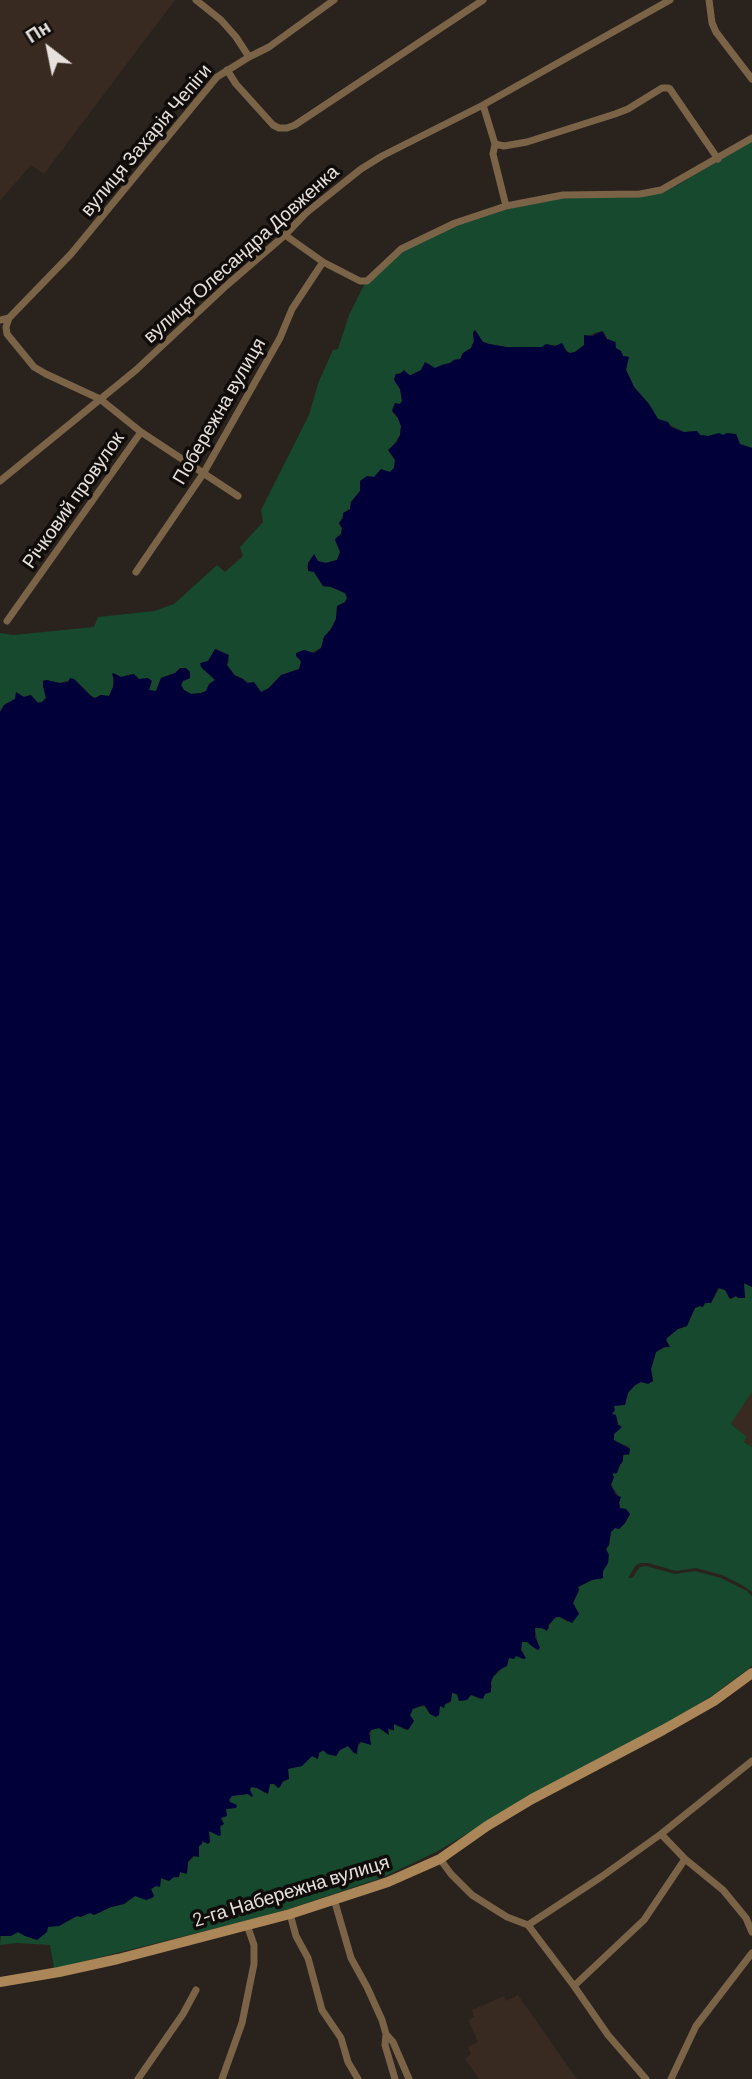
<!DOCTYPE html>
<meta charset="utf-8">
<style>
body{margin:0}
#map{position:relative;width:752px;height:2079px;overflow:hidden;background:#2a221d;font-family:Barlow,sans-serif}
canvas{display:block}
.north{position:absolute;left:14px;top:14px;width:70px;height:70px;-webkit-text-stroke:5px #100c0a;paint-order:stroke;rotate:328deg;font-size:19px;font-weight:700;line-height:28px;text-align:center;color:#e7e1dd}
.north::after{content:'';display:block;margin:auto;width:24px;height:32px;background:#e7e1dd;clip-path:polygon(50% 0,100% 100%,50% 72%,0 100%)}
</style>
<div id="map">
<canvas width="752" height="2079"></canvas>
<div class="north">Пн</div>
</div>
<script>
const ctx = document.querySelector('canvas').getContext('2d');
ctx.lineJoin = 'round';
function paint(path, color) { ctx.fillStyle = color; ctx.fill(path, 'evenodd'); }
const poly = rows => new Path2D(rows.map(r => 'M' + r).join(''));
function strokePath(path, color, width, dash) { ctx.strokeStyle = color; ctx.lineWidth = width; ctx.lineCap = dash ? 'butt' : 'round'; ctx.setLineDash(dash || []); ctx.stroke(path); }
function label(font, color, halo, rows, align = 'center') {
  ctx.font = font + ' Barlow,sans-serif'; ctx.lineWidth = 7; ctx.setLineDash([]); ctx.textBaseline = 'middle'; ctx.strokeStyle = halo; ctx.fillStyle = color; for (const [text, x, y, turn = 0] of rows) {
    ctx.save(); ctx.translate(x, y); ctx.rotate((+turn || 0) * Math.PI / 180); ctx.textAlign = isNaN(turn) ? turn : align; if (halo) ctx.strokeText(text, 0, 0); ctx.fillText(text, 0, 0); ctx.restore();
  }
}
paint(poly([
 [0,0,175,0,44,174,31,165,0,201],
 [752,1392,752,1447,744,1441,747,1437,731,1424],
 [518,1995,577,2079,479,2079,465,2059,471,2054,468,2047,478,2042,468,2020,474,2017,472,2010,504,1996,506,2001]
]), '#382a21');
paint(poly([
 [752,141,752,448,740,444,736,434,708,436,700,435,695,431,684,432,658,419,649,404,634,387,629,376,626,370,628,356,623,356,621,351,616,348,616,342,607,339,604,332,597,332,584,338,584,345,575,352,570,353,558,345,550,346,548,344,542,347,506,347,489,344,483,342,475,330,473,333,474,341,471,348,463,353,460,359,454,360,450,363,442,365,435,369,431,367,428,363,424,365,421,370,411,375,402,372,396,374,394,378,400,389,402,401,400,404,395,403,392,410,398,418,401,426,400,435,392,447,395,461,394,468,390,472,380,471,374,477,367,476,360,483,360,491,351,502,350,509,343,514,339,525,342,528,341,534,335,541,340,552,337,560,325,563,311,560,308,563,307,569,314,572,323,586,331,587,345,593,347,598,345,602,337,608,336,619,331,629,324,637,321,648,311,653,304,650,299,659,302,663,299,669,284,674,275,681,269,688,261,692,243,679,235,675,227,665,229,660,224,653,216,649,202,669,214,678,215,681,206,691,201,693,191,694,184,690,181,685,183,681,190,678,190,672,181,668,175,673,161,678,156,691,149,690,151,683,139,679,132,674,121,677,113,673,113,687,109,696,101,695,95,698,91,696,74,679,60,683,46,680,43,681,43,686,46,698,42,702,36,702,31,695,24,697,15,693,17,697,15,699,4,705,0,712,0,633,13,635,94,627,98,617,154,611,174,604,217,565,225,572,243,556,240,547,263,522,261,510,309,415,319,381,333,350,338,349,349,315,364,285,403,250,472,218,548,199,662,191,676,186],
 [743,1283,752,1287,752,1392,731,1424,747,1437,744,1442,752,1447,752,1592,742,1585,722,1575,696,1568,676,1571,648,1563,641,1563,636,1565,628,1578,632,1578,640,1567,646,1566,675,1574,695,1571,721,1578,747,1591,752,1596,752,1666,712,1696,660,1727,530,1796,438,1851,384,1877,289,1909,245,1921,57,1968,54,1968,50,1945,17,1943,0,1945,1,1936,10,1935,18,1932,25,1936,31,1937,48,1927,90,1912,93,1915,96,1914,111,1907,124,1904,135,1896,148,1898,154,1896,151,1889,156,1886,160,1886,161,1878,167,1880,174,1877,177,1878,180,1872,187,1873,188,1862,197,1854,199,1846,204,1841,207,1832,209,1831,216,1834,223,1824,221,1818,225,1809,232,1808,234,1803,230,1803,229,1800,232,1796,235,1794,244,1795,251,1787,257,1788,265,1793,270,1784,274,1784,275,1786,289,1779,288,1769,303,1764,312,1756,318,1759,319,1753,324,1750,328,1754,336,1756,339,1750,348,1746,354,1753,361,1742,366,1742,370,1740,371,1730,379,1728,389,1735,388,1729,393,1731,394,1724,406,1730,413,1723,410,1715,413,1708,425,1706,430,1714,440,1706,450,1703,452,1693,455,1693,461,1701,471,1695,480,1699,492,1688,491,1682,493,1677,507,1664,509,1658,516,1656,524,1659,524,1654,521,1650,521,1642,527,1642,536,1648,538,1645,535,1628,549,1629,549,1625,552,1622,553,1618,560,1617,568,1622,579,1614,573,1603,579,1590,578,1587,592,1580,599,1578,601,1580,603,1571,608,1563,606,1549,609,1545,611,1532,615,1528,619,1529,625,1523,630,1514,620,1508,618,1495,611,1485,614,1477,612,1473,617,1470,624,1455,629,1455,630,1449,628,1446,617,1443,614,1440,614,1434,621,1425,618,1425,616,1415,611,1414,614,1406,623,1404,630,1390,636,1385,641,1382,648,1383,653,1381,651,1369,656,1352,666,1347,667,1338,675,1330,686,1326,695,1308,700,1306,702,1307,705,1303,711,1303,720,1287,725,1290,730,1299,737,1296,738,1298,745,1296]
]), '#16492d');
paint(poly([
 [475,330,483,342,489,344,506,347,542,347,546,344,555,346,562,343,567,352,570,353,575,352,584,345,584,335,592,336,602,331,607,339,615,342,616,348,621,351,623,356,629,357,626,370,629,376,634,387,649,404,658,419,668,422,671,427,684,432,697,431,700,435,708,436,719,433,723,435,727,433,736,434,740,444,752,448,752,1287,744,1283,745,1298,738,1298,736,1296,730,1299,725,1290,718,1288,711,1303,705,1303,703,1307,700,1306,695,1308,687,1326,678,1329,667,1338,666,1340,670,1347,664,1347,656,1352,651,1369,653,1381,648,1384,641,1382,635,1385,628,1393,625,1405,614,1406,615,1410,612,1414,616,1415,618,1425,622,1427,614,1434,614,1440,630,1449,629,1454,623,1455,623,1461,620,1465,617,1473,612,1474,614,1477,611,1485,616,1495,621,1497,619,1503,620,1508,626,1509,630,1514,625,1523,619,1529,615,1528,611,1532,609,1545,606,1549,609,1555,608,1563,603,1571,603,1578,592,1580,578,1587,579,1590,573,1603,579,1614,572,1623,560,1617,556,1617,549,1624,547,1631,542,1628,535,1628,535,1637,540,1648,538,1650,533,1647,527,1642,522,1642,521,1650,526,1658,524,1659,516,1656,514,1659,509,1658,507,1666,499,1670,493,1677,491,1682,491,1692,485,1694,483,1699,471,1695,467,1700,459,1701,457,1694,452,1693,451,1701,445,1704,444,1708,440,1706,439,1715,436,1717,430,1714,425,1706,423,1705,413,1709,410,1715,414,1721,408,1730,394,1724,394,1730,388,1729,389,1735,379,1728,371,1730,369,1733,371,1745,361,1742,358,1744,357,1754,354,1753,348,1746,340,1750,336,1756,327,1754,323,1750,319,1753,318,1759,312,1756,302,1766,288,1769,289,1779,283,1781,280,1787,278,1788,274,1784,270,1784,268,1794,257,1788,251,1787,250,1790,253,1796,252,1797,248,1794,232,1796,229,1800,230,1802,237,1805,236,1808,226,1809,227,1816,221,1818,224,1824,220,1826,221,1835,219,1836,209,1831,210,1842,208,1844,202,1841,202,1844,199,1846,199,1857,193,1856,188,1862,187,1874,180,1872,179,1877,174,1877,169,1881,161,1878,160,1887,156,1886,151,1889,154,1896,152,1898,146,1900,135,1896,124,1904,111,1907,96,1914,94,1915,90,1913,81,1917,77,1916,59,1926,48,1927,47,1932,37,1940,25,1936,18,1932,11,1936,0,1936,0,712,4,705,15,699,16,692,24,697,31,695,38,703,42,702,46,698,43,686,43,681,46,680,60,683,68,682,70,678,74,679,91,696,95,698,101,695,109,696,113,687,114,680,112,674,113,673,121,677,134,674,139,679,148,678,152,681,149,690,156,691,161,678,175,673,180,668,186,668,190,672,190,678,183,681,181,685,184,690,191,694,201,693,206,691,209,684,215,680,201,667,200,663,208,661,215,649,229,655,227,665,234,675,243,679,247,683,254,682,261,692,269,688,281,675,299,669,301,661,296,656,296,653,304,650,314,653,321,648,324,637,331,629,336,619,337,606,345,602,347,598,345,593,331,587,323,586,314,572,308,571,308,563,314,554,318,561,326,563,337,560,340,552,335,539,341,534,342,528,339,523,343,518,343,513,350,509,351,502,360,491,360,481,367,476,374,477,381,469,390,472,394,468,395,460,388,450,397,442,400,435,401,426,398,418,392,411,395,403,400,404,402,401,400,389,394,380,396,374,400,374,404,370,409,375,411,375,421,370,425,362,435,368,442,365,450,363,454,360,460,359,463,353,471,348,474,341,473,333]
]), '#010039');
strokePath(poly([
 [196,0,221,20,236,37,249,57],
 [709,0,712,23,716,32,752,79],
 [227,70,236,84,273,125,279,128,287,128,295,125,483,0],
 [483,105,495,144,493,154,506,206],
 [495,144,504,146,527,142,615,114,628,109,662,88,668,88,670,89,718,159],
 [285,235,323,262,360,281,367,281,401,249,455,223,506,206,563,195,640,194,661,190,752,138],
 [9,318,6,327,7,334,34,367,46,374,100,399,141,432,238,496],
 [0,320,9,318,71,254,217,77,249,57,269,47,334,0],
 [0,481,136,370,227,285,285,235,306,213,361,169,382,156,483,105,670,0],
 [136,572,203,474,280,338,292,309,323,262],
 [7,621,141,432],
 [661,1834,685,1859,723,1890,746,1918,752,1932],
 [440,1859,451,1874,472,1895,507,1917,528,1925,574,1986,608,2035,646,2079],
 [334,1899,351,1958,367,1987,382,2020,386,2034,393,2042,409,2079],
 [290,1914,296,1936,308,1958,322,2010,341,2038,348,2062,358,2079],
 [528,1925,601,1877,661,1834,752,1761],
 [574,1986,644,1920,685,1859],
 [386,2034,385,2045,395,2079],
 [138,2079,183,2014,196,1990],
 [222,2079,242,2023,254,1964,254,1945,247,1925],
 [671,2079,696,2026,752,1953]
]), '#7a6347', 7);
strokePath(poly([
 [0,1982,59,1972,118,1959,290,1914,388,1882,440,1859,487,1826,532,1799,663,1730,714,1701,752,1673]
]), '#ab8658', 10);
label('19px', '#e7e1dd', '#100c0a', [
 ["вулиця Захарія Чепіги",146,140,-50],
 ["вулиця Олесандра Довженка",241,254,-42],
 ["Побережна вулиця",219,411,-60],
 ["Річковий провулок",73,500,-55],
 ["2-га Набережна вулиця",291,1891,-17]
]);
</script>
